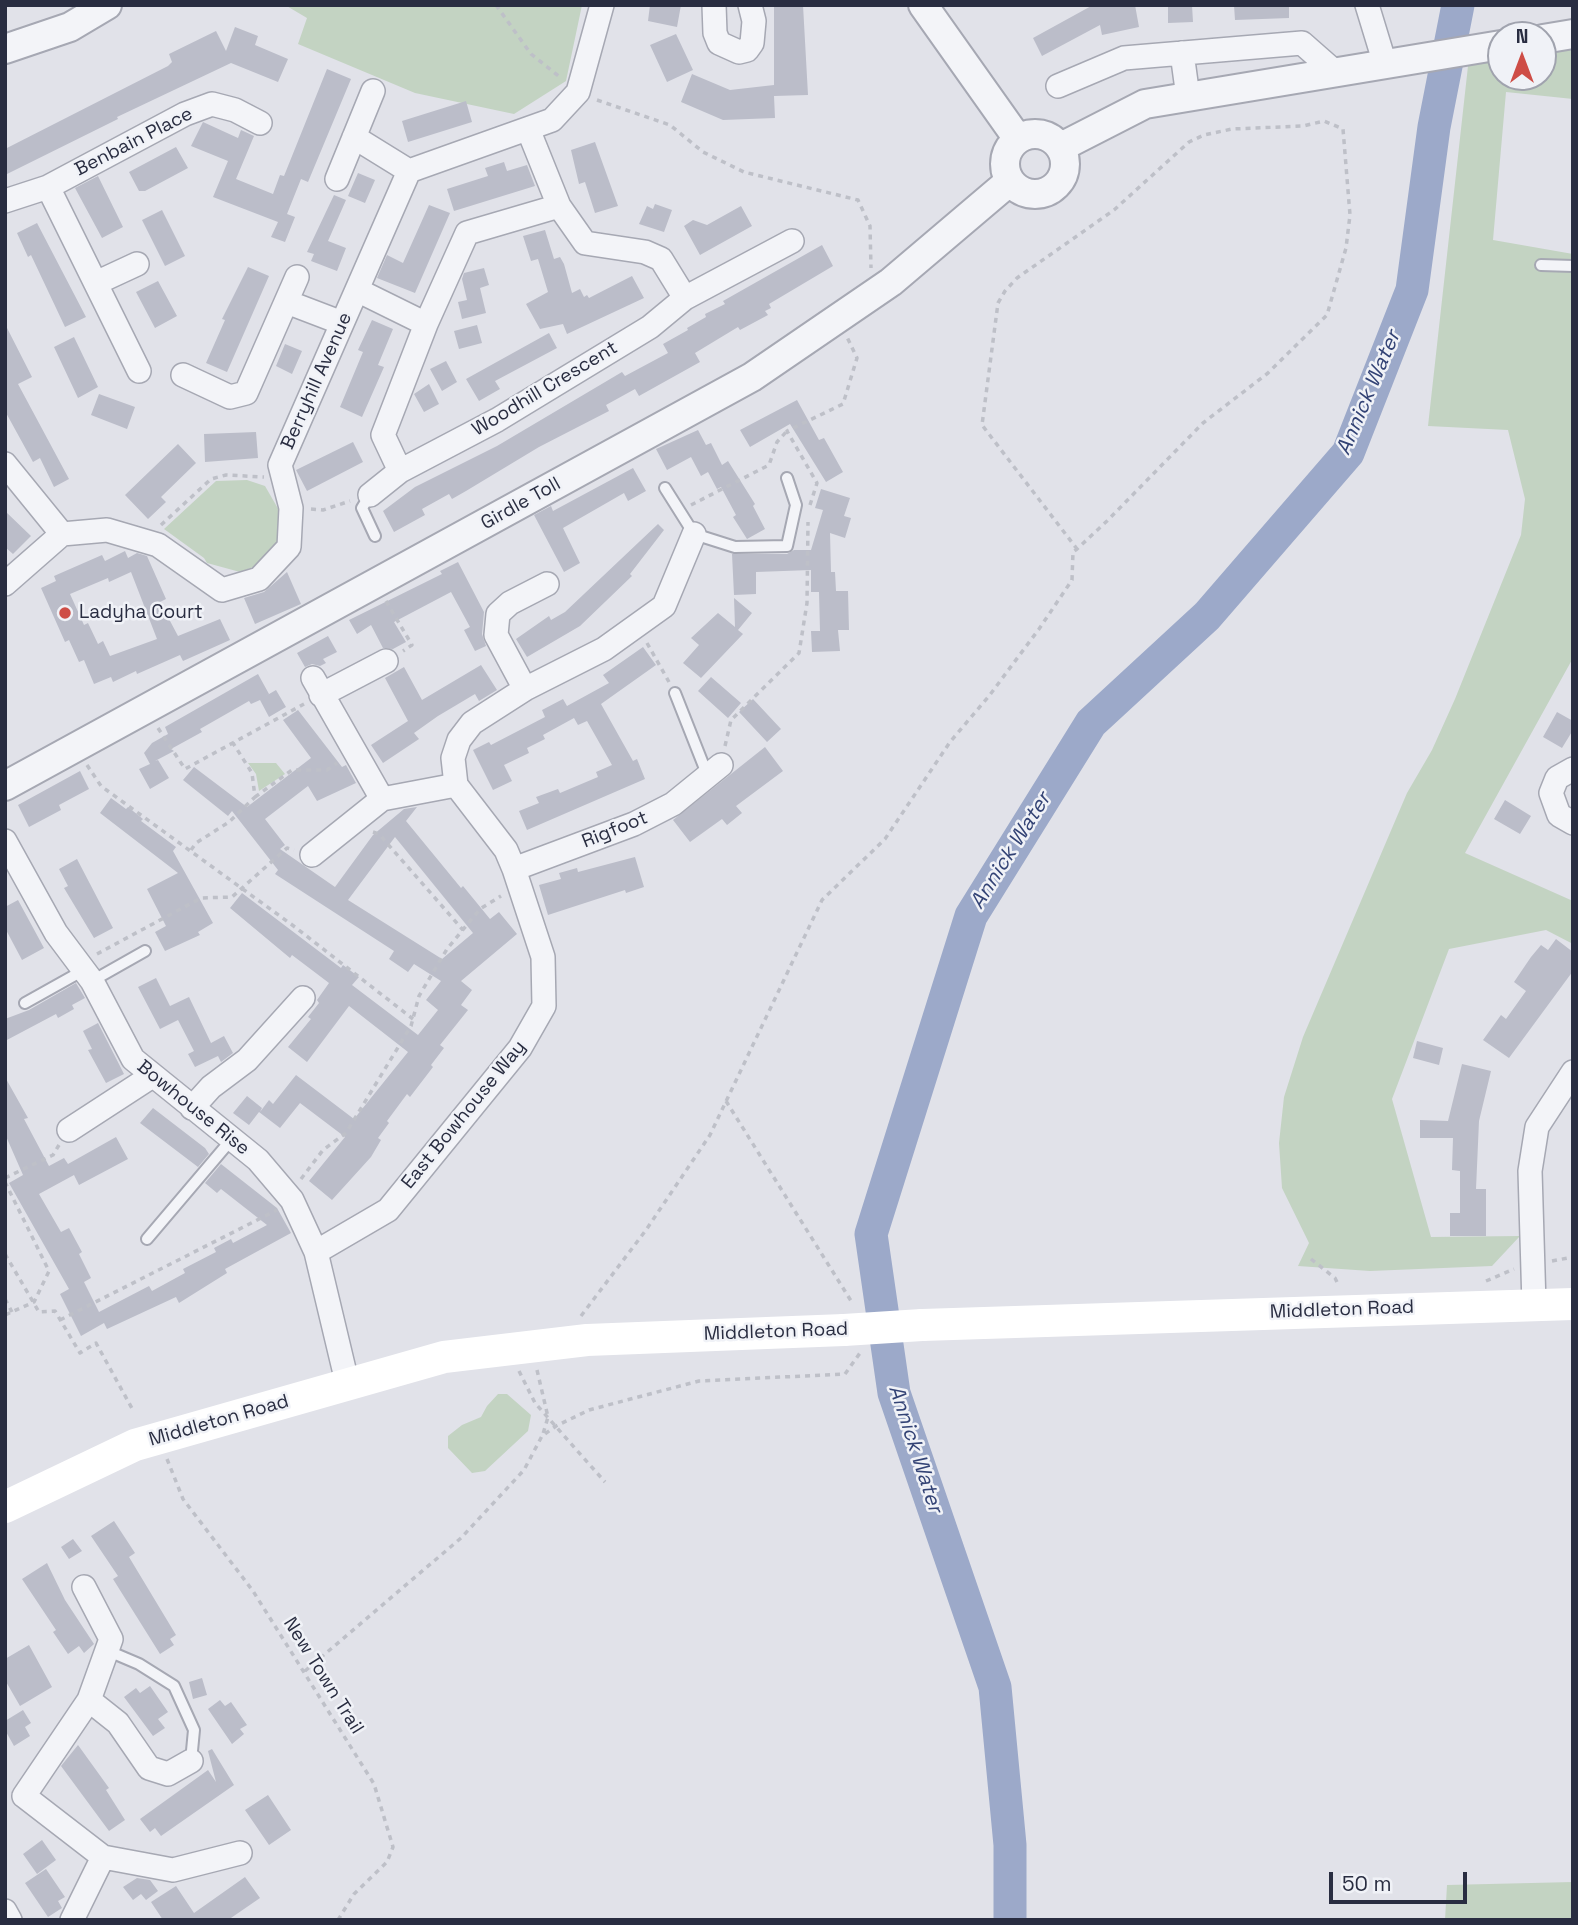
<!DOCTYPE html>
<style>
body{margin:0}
#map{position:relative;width:1578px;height:1925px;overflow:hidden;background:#e1e2e9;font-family:"Space Grotesk",sans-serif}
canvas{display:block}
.frame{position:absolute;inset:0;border:7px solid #292d41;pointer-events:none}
.north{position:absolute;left:1487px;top:21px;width:70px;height:70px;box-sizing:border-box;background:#f0f2f7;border:2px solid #a0a3ae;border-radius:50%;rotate:0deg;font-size:19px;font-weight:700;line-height:28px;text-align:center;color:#292d41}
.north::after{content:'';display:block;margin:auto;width:24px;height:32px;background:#ce4d46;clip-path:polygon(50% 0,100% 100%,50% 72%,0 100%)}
.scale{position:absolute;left:1329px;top:1872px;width:138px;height:32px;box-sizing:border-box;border:4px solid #292d41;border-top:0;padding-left:9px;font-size:21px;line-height:24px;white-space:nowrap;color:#292d41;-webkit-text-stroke:5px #f0f2f7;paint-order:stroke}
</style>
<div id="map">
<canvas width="1578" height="1925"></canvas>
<div class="frame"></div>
<div class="north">N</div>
<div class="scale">50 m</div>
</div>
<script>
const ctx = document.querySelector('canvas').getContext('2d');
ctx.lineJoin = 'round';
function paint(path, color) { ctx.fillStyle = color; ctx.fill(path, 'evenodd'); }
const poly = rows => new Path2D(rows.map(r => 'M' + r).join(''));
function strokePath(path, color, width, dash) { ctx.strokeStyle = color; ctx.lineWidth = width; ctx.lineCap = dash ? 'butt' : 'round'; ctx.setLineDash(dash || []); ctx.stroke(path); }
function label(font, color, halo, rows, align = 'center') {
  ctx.font = font + ' "Space Grotesk",sans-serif'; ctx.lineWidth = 5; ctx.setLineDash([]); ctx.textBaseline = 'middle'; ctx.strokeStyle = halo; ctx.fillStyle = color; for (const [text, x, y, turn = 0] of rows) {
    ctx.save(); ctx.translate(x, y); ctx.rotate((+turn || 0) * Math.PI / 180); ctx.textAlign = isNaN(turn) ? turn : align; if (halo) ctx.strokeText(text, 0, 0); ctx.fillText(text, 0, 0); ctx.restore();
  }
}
paint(poly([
 [285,5,582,5,566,81,514,114,415,93,298,44,307,18],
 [1573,45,1573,99,1506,92,1493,240,1573,254,1573,658,1465,853,1573,901,1573,944,1546,930,1449,949,1392,1099,1431,1237,1520,1236,1492,1266,1370,1271,1298,1266,1309,1243,1282,1188,1279,1143,1284,1097,1303,1037,1407,793,1432,750,1455,699,1521,535,1525,499,1508,430,1428,426,1468,66,1501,59,1501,77,1543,77,1543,51],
 [247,480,265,486,280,512,276,550,261,564,240,572,207,563,204,558,164,529,216,481],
 [276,763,285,774,259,791,256,774,248,763],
 [498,1394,507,1394,531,1415,528,1431,485,1471,472,1473,448,1448,448,1436,462,1425,481,1417,487,1406],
 [1573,1882,1573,1920,1445,1920,1447,1885]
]), '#c3d3c2');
strokePath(poly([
 [1010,1920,1010,1845,995,1687,894,1393,871,1234,971,916,1091,723,1207,616,1348,453,1412,290,1434,127,1458,5]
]), '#9ca9c9', 33);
paint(poly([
 [650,5,681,5,677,27,648,21],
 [774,5,803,5,808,95,774,96,775,118,723,120,681,102,692,74,730,90,774,85],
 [1093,5,1135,5,1139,27,1102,35,1100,25,1042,56,1033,38],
 [1168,5,1192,5,1193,22,1168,23],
 [1234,5,1289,5,1289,18,1235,20],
 [235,27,258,36,255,45,288,59,278,82,231,63,117,117,118,119,5,175,5,149,168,66,172,62,169,54,216,31,226,51],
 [676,34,693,70,667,82,650,45],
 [327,69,351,79,308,182,301,179,287,214,295,217,285,242,271,237,278,222,213,197,228,161,191,146,203,122,238,138,241,130,254,136,236,179,273,194,280,175,284,176],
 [466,101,472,122,408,142,402,121],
 [595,142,618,206,595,213,585,182,579,184,571,150],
 [176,147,188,168,145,191,139,191,129,172],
 [504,162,507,171,527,165,535,186,454,211,447,189,488,176,485,168],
 [358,173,375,180,365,203,348,196],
 [98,176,123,227,102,238,75,188],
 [334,195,346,200,328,241,346,248,337,271,311,261,314,254,307,252],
 [655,204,672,210,664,232,639,224,647,206,653,209],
 [429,205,450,213,415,293,377,278,387,255,403,263],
 [741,206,752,226,700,255,684,226,693,220,707,225],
 [162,210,185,256,165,266,142,220],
 [37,223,86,317,65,327,31,255,28,257,17,233],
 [545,230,554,259,560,257,564,264,572,293,580,289,584,297,587,295,589,298,632,276,644,298,567,334,563,324,540,329,526,304,548,292,538,259,531,261,523,236],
 [822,245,833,266,769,304,771,308,765,311,768,315,740,330,738,327,695,353,700,362,639,396,635,389,606,405,609,411,539,447,466,491,452,499,449,494,422,509,425,515,394,532,383,511,415,487,497,446,622,372,625,376,668,353,663,344,688,330,687,328,706,317,705,314,725,304,723,301],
 [248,267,269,276,227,372,206,363,225,320,222,319],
 [484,268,489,285,480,288,486,313,462,319,458,302,467,300,462,279,464,273],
 [158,281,177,316,155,328,136,292],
 [372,320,393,329,378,365,384,367,362,417,340,407,363,352,358,350],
 [5,324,32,377,18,384,69,479,54,487,40,458,33,462,5,411],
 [477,325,482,343,459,349,454,331],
 [549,333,557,348,495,381,500,389,479,401,466,379],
 [74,337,98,387,78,398,54,347],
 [285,344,302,351,292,374,276,366],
 [446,361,457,382,442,391,430,369],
 [429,384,439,404,424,412,414,394],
 [99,394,135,407,127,429,91,415],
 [797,400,819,440,824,438,843,472,826,482,790,424,750,447,740,430],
 [698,430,706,445,711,443,722,465,728,461,755,504,753,506,765,529,747,539,733,517,736,515,721,487,717,489,708,472,701,476,691,457,667,470,656,449],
 [256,432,258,458,205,462,204,434],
 [353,442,363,462,307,491,296,470],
 [178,444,196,463,161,497,166,502,148,519,125,495],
 [633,468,646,491,628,501,624,493,563,528,580,563,564,572,534,515,551,506,553,511],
 [821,489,850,498,844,516,851,518,845,538,830,533,831,572,835,572,836,591,848,591,849,630,838,630,840,651,812,652,811,631,820,631,819,592,811,592,811,570,756,572,756,594,734,595,732,554,787,554,794,550,811,550,823,510,815,508],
 [5,511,31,536,13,554,5,547],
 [658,524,664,530,630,574,632,576,580,626,527,657,516,639,549,616,551,620,565,612],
 [125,551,128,558,137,553,147,556,166,599,160,602,178,636,220,619,230,640,183,661,180,655,137,674,136,671,113,682,111,677,94,684,84,660,79,662,69,640,65,642,41,588,56,581,54,576,102,555,105,561],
 [131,572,157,639,110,656,103,641,98,644,88,623,84,625,70,594,108,578,109,582],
 [458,562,484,612,482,634,486,646,475,651,464,630,470,627,451,592,394,622,406,642,393,649,383,648,371,625,357,634,349,620,442,574,440,571],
 [287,572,301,604,255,624,244,598,264,592],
 [734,598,752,613,738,630,743,634,701,678,683,663,699,645,691,638,718,613,735,627],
 [328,636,337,652,323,659,326,663,320,666,312,664,305,667,297,653],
 [643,647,656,665,601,704,633,761,637,759,645,779,527,830,519,811,539,803,536,797,558,789,560,793,598,777,596,772,612,765,587,721,578,725,574,718,543,735,545,739,527,748,529,753,504,765,512,781,493,790,473,750,489,742,491,745,545,717,542,710,563,699,567,706,609,683,603,675],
 [481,665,497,690,479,701,475,694,438,716,414,733,419,739,383,763,371,745,408,721,385,678,404,667,422,700],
 [258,674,269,694,264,697,276,690,286,707,269,717,260,700,251,704,249,701,200,729,202,732,171,749,174,751,155,761,158,760,169,778,150,789,139,769,150,764,144,753,152,743,168,734,165,727],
 [711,677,741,703,728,718,698,691],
 [753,699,781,729,767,742,739,712],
 [298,710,342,767,346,765,356,783,317,801,308,786,265,819,285,845,280,849,335,887,373,835,404,809,417,807,406,821,461,888,463,886,490,919,499,912,517,934,461,981,472,990,461,1005,468,1010,440,1045,444,1048,431,1065,433,1067,410,1097,407,1094,387,1121,389,1123,378,1138,381,1140,371,1157,332,1200,309,1181,345,1137,300,1103,280,1128,259,1112,249,1125,233,1113,247,1096,262,1108,260,1112,269,1100,273,1104,296,1075,354,1119,408,1052,349,1006,307,1062,288,1047,311,1019,308,1017,319,1003,317,1000,329,983,292,955,290,958,230,908,242,893,341,968,343,965,359,977,352,985,418,1035,438,1010,426,1000,441,981,414,964,408,972,389,959,394,951,275,874,278,870,232,811,228,816,183,780,194,767,247,807,311,758,283,720],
 [395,837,473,933,442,959,348,900],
 [1557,712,1573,721,1573,730,1562,748,1543,737],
 [765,747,783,771,736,806,742,813,727,825,722,819,690,842,673,820],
 [80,771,89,789,59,805,61,810,29,827,18,805],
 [111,798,126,809,128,807,143,819,141,821,176,847,173,851,213,923,198,932,200,935,165,951,155,932,166,926,147,889,178,873,100,813],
 [1505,800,1531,816,1520,834,1494,819],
 [635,857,644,887,626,893,625,890,548,915,539,885,561,879,559,873,577,868,578,872],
 [77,859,113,928,94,938,64,888,68,886,59,869],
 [18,900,44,948,22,960,5,928,5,907],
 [1556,939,1573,952,1573,971,1509,1058,1483,1040,1501,1015,1506,1019,1526,991,1514,982,1531,957,1541,945,1548,950],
 [156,978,170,1006,189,997,211,1043,224,1036,233,1053,221,1062,218,1056,195,1067,188,1054,194,1051,178,1020,160,1029,138,987],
 [76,983,85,998,72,1005,74,1009,58,1018,56,1014,5,1041,5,1019,29,1010],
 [98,1023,124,1074,106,1083,88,1050,92,1049,83,1031],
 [1417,1041,1443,1048,1439,1065,1413,1058],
 [1462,1064,1491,1071,1479,1121,1476,1189,1486,1189,1486,1236,1450,1236,1450,1213,1460,1213,1460,1171,1452,1170,1453,1138,1420,1138,1420,1120,1448,1121],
 [5,1077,28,1118,24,1119,49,1166,64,1158,68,1164,116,1137,128,1159,79,1185,74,1175,39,1194,61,1232,69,1228,82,1252,79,1254,91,1278,84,1282,99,1312,149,1286,152,1291,185,1273,183,1269,216,1252,214,1248,231,1239,233,1243,267,1225,221,1189,217,1193,205,1183,221,1164,277,1208,291,1233,225,1269,227,1273,179,1303,176,1297,107,1329,104,1323,81,1336,60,1294,69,1289,9,1183,23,1175,5,1134],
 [153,1108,205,1148,209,1154,198,1167,140,1123],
 [114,1521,135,1553,129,1557,176,1635,170,1639,174,1645,160,1654,113,1579,118,1576,91,1536],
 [73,1539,82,1551,69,1559,61,1547],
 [47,1563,65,1600,94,1644,84,1653,79,1646,68,1654,53,1632,56,1630,22,1579],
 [29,1645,52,1687,20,1706,5,1680,5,1659],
 [202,1678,207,1695,193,1699,189,1682],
 [150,1686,168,1712,158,1719,165,1728,153,1736,124,1697,136,1688,140,1693],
 [220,1700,225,1706,231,1702,247,1725,240,1729,244,1734,232,1744,208,1709],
 [23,1710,31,1723,25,1727,30,1736,14,1746,5,1730,5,1721],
 [78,1745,109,1788,106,1790,125,1820,109,1831,61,1766],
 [212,1749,234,1785,161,1836,155,1828,150,1832,140,1819,208,1770,216,1782,208,1751],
 [268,1795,291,1830,269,1845,245,1810],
 [42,1840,56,1860,37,1874,23,1854],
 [46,1869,65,1897,58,1901,62,1908,48,1917,25,1883],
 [245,1877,260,1898,228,1920,163,1920,151,1902,176,1886,194,1913],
 [137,1878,150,1880,158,1891,146,1900,141,1894,133,1900,123,1887]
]), '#bbbdc9');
const service = poly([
 [1541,265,1573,266],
 [665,488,694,534,735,547,787,546,796,505,787,478],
 [370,495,362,508,375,536],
 [675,693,707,774],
 [92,981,145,951],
 [25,1003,84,970],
 [147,1239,231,1140],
 [106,1650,139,1664,174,1686,194,1730,191,1761]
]);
const minor = poly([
 [714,5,715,33,719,43,739,52,747,50,752,43,754,21,750,5],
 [1367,5,1385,64],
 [1182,53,1188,97],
 [1058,86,1124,58,1302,43,1335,72],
 [528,129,559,206,585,243,645,252,661,259,685,298],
 [354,137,409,171],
 [337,179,373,91],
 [48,187,139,371],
 [5,201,48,187,185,114,212,104,235,110,260,123],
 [96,283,137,264],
 [357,290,426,324],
 [287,302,342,323],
 [183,375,230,397,246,393,297,277],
 [5,464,62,534],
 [400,471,383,435,426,324,467,233,559,206],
 [370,495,400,471,497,420,650,327,685,298,792,241],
 [5,584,62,534,107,530,158,545,222,590,259,579,289,547,291,508,280,465,409,171,552,120,578,92,602,5],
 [313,678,382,799,456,785],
 [525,689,496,635,498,614,510,603,547,584],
 [321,695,386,661],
 [1573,769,1557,778,1551,793,1559,815,1573,823],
 [5,841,56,933,92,981,133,1059,258,1160,292,1200,316,1252,348,1386],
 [312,855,382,799],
 [514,869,634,824,673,804,721,765],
 [192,1108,211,1087,247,1060,303,998],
 [69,1130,152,1076],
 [316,1252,388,1210,520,1048,544,1006,543,957,514,869,506,850,456,785,453,758,459,740,472,723,525,689,604,649,664,606,694,534],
 [1534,1305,1530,1171,1537,1127,1573,1072],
 [89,1700,118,1723,149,1768,168,1774,191,1761],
 [24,1796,103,1857,173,1870,240,1853],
 [24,1796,89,1700,111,1639,84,1587],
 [5,1911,10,1920],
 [72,1920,103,1857]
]);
const tertiary = poly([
 [923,5,1018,139],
 [1543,39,1573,34],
 [5,49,70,27,107,5],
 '1005 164a30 30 0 1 1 60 0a30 30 0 1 1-60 0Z',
 [1061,147,1145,104,1501,45],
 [5,786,752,377,891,282,1010,181]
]);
strokePath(service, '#a6a8b3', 14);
strokePath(minor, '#a6a8b3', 26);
strokePath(tertiary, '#a6a8b3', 32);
strokePath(poly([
 [496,5,531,54,561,78],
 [597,100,670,125,703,152,744,172,858,200,870,226,871,268],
 [691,505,769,465,777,442,786,432],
 [810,505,817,483,787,431,843,404,857,358,847,337],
 [311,509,323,510,350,501],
 [161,525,211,479,226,475,264,477],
 [386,601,412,645,403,651],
 [647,643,669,682],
 [158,728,185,769,304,704],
 [725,746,731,720,799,653,807,603,808,522],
 [87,765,101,786,295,927,413,1019],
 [255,797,292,770,327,770,337,763],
 [373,832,379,834,463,930],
 [191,850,196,843,229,822,255,797,252,773,233,743],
 [97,954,201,898,232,897,287,848,294,850],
 [726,1101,853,1304],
 [5,1164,5,1172],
 [5,1178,53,1155,59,1145],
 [301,1179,323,1150,346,1133,411,1026,419,996,447,949,480,909,501,896],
 [5,1182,49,1271,34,1302,5,1315],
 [5,1254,39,1312,55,1311,80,1353,96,1343,134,1412],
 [1311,1259,1335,1278,1339,1286],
 [1552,1261,1573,1257],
 [1486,1281,1514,1269],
 [5,1299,12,1312],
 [581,1316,646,1230,710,1135,822,900,885,839,950,742,989,696,1039,629,1072,580,1073,552,1077,549,1107,521,1203,423,1268,373,1327,315,1346,248,1350,215,1343,129,1324,121,1303,126,1232,129,1204,135,1189,142,1114,210,1017,278,1005,291,998,303,982,425,1077,549],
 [60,1320,277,1210],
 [537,1370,548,1417,543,1434],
 [519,1371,535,1403,605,1482],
 [167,1459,183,1499,253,1591,374,1784,393,1847,387,1862,354,1894,338,1920],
 [305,1671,461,1538,524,1470,542,1436,556,1426,589,1410,699,1381,845,1374,860,1353]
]), '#bec0c8', 3.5, [5, 5]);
strokePath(service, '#f3f4f8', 10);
strokePath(minor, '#f3f4f8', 23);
strokePath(tertiary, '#f3f4f8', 28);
strokePath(poly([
 [922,1325,1573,1304],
 [5,1507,135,1445,444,1357,587,1340,844,1330]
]), '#fff', 32);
strokePath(poly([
 [844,1330,922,1325]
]), '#fff', 32);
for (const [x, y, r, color] of [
 [65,613,7,"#ce4d46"]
]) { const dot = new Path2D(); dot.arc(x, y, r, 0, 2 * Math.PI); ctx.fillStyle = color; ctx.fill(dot); strokePath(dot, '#f0f2f7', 2.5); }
label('19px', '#292d41', '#f0f2f7', [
 ["Benbain Place",134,142,-27],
 ["Berryhill Avenue",317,381,-66],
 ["Woodhill Crescent",545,389,-31],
 ["Girdle Toll",521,504,-29],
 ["Rigfoot",615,830,-22],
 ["Bowhouse Rise",193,1108,39],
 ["East Bowhouse Way",464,1115,-51],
 ["Middleton Road",1342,1310,-2],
 ["Middleton Road",776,1332,-2],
 ["Middleton Road",219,1421,-16],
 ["New Town Trail",323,1676,58]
]);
label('19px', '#292d41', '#f0f2f7', [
 ["Ladyha Court",79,613]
], 'left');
label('italic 21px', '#334375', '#f0f2f7', [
 ["Annick Water",1369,393,-67],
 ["Annick Water",1011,851,-58],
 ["Annick Water",915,1449,72]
]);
</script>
